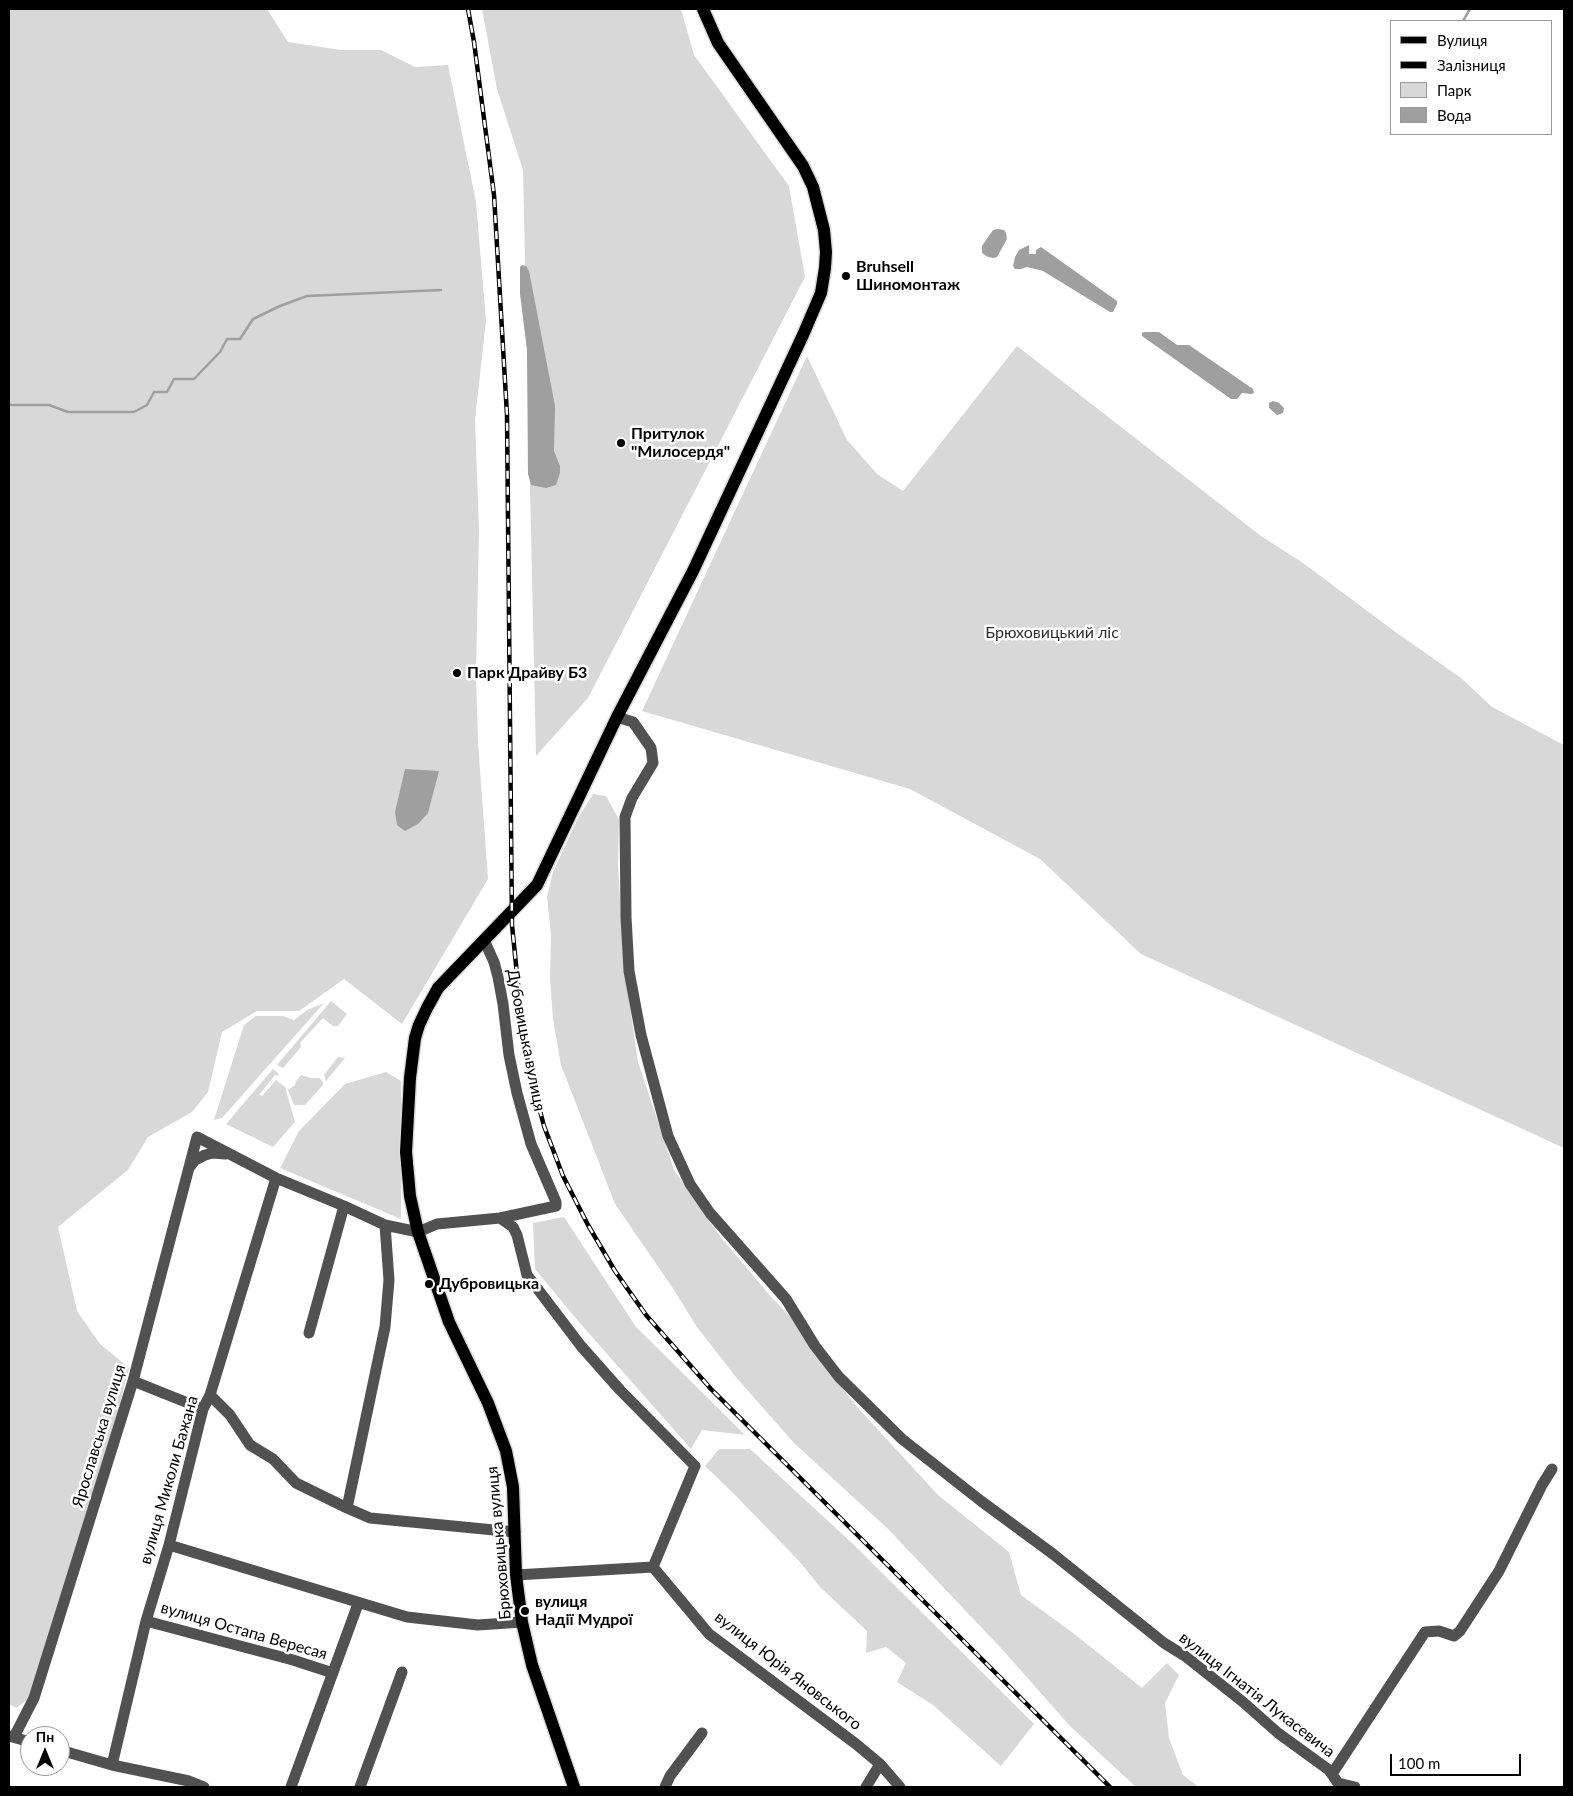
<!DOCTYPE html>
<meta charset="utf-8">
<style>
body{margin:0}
#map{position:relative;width:1573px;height:1796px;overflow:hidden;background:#fff;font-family:Lato,sans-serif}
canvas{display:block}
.frame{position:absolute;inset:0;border:10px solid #000;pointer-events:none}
.legend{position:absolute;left:1390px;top:20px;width:162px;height:115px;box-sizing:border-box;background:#fff;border:1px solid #999;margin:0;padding:6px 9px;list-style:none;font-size:15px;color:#000}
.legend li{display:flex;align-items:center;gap:10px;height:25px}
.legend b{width:25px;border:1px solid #999}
.north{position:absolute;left:20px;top:1726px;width:50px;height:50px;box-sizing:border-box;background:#fff;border:1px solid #999;border-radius:50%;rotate:0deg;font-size:14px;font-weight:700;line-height:20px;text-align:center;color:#000}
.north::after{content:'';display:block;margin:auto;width:18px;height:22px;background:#000;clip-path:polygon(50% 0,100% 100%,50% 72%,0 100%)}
.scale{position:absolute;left:1390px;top:1754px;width:131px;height:22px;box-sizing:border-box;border:2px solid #000;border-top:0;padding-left:6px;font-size:15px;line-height:18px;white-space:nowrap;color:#000;-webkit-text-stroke:4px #fff;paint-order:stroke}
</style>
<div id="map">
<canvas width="1573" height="1796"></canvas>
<div class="frame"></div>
<ul class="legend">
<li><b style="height:6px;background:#000"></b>Вулиця</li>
<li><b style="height:6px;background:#000"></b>Залізниця</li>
<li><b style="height:14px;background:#d8d8d8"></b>Парк</li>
<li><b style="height:14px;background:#9f9f9f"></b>Вода</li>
</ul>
<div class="north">Пн</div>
<div class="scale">100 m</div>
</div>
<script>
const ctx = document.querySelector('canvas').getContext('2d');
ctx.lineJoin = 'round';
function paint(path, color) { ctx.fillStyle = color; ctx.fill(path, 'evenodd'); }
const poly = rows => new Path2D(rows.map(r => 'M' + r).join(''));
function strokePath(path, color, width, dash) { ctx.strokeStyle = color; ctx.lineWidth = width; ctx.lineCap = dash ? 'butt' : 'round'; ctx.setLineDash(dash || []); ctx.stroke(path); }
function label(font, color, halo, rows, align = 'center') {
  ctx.font = font + ' Lato,sans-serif'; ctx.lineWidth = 5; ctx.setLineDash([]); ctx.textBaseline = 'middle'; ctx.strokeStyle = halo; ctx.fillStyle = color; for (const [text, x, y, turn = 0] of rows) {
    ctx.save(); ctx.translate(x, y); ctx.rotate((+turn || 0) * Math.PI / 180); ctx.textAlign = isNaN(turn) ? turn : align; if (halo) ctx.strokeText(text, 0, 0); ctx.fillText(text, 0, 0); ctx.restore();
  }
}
paint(poly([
 [9,9,267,9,288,42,341,50,381,50,415,67,448,65,476,202,486,321,475,420,479,530,476,674,478,742,488,879,402,1024,344,979,299,1011,257,1011,222,1032,208,1092,192,1112,148,1137,128,1170,58,1227,77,1311,100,1344,129,1368,101,1477,32,1696,16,1708,9,1704],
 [482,9,681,9,694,55,789,186,805,277,588,698,536,756,523,170,497,89],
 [1017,346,1261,536,1303,563,1394,631,1461,678,1492,707,1564,745,1564,1148,1141,954,1040,859,910,789,642,711,807,356,847,440,877,474,903,491],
 [593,794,606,796,619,820,618,864,623,958,638,1062,674,1170,720,1236,771,1297,805,1332,812,1350,858,1408,938,1495,1009,1552,1021,1595,1073,1633,1142,1688,1167,1663,1179,1675,1165,1703,1169,1738,1183,1775,1199,1787,1136,1787,1070,1726,1000,1647,887,1528,794,1443,735,1376,697,1327,672,1287,615,1204,561,1065,553,1019,550,978,551,935,547,897,553,872,578,818],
 [331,1001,347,1014,338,1026,333,1026,323,1018,300,1043,301,1047,283,1068,277,1065],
 [324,1003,222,1118,214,1120,244,1025,256,1016,283,1016,294,1020,307,1010],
 [338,1057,345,1058,326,1081,324,1075],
 [273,1069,279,1074,277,1076,275,1075,259,1095,262,1096,276,1080,285,1087,295,1122,273,1147,226,1124],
 [386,1072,401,1081,401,1219,280,1168,299,1131,345,1084],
 [301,1075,311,1078,319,1078,323,1082,323,1085,305,1105,294,1105,288,1090,295,1085,296,1081],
 [564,1217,636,1327,745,1435,702,1430,691,1449,578,1321,535,1269,533,1223],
 [719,1449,750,1449,853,1544,1034,1724,1001,1766,933,1705,897,1682,906,1663,886,1647,866,1653,867,1631,821,1588,799,1561,735,1495,705,1466]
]), '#d8d8d8');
paint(poly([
 [997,229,1004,230,1006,233,1007,239,997,257,994,258,988,257,982,253,982,246,993,230],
 [1029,245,1029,254,1036,254,1036,250,1041,247,1117,301,1117,304,1113,312,1110,312,1043,271,1027,267,1021,269,1015,269,1013,266,1015,257,1019,250],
 [522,265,526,266,529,271,555,406,554,451,560,466,560,473,556,485,546,488,531,485,528,474,527,350,520,294,520,267],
 [1159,332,1177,345,1189,345,1253,389,1254,393,1251,394,1242,393,1237,399,1231,399,1142,336,1142,333,1144,332],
 [1273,401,1279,403,1284,408,1283,413,1277,415,1269,408,1269,403],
 [405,769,439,771,428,813,418,824,405,831,397,825,395,812]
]), '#9f9f9f');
strokePath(poly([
 [1463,21,1470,9],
 [9,405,49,405,68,412,134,412,147,405,154,392,167,392,174,379,194,379,220,352,227,339,240,339,253,319,280,306,307,296,441,290]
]), '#9f9f9f', 2.5);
const major = poly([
 [574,1787,532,1665,522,1622,516,1575,513,1487,506,1451,488,1403,449,1322,418,1232,410,1196,406,1152,410,1078,415,1038,419,1025,427,1008,438,988,537,885,617,717,693,571,803,335,821,293,825,268,826,252,824,230,813,187,803,166,718,43,703,9]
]);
strokePath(major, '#dbdbdb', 15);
strokePath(poly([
 [617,717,633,722,651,748,653,763,632,798,625,817,626,917,629,971,641,1035,668,1136,690,1184,710,1213,786,1299,815,1346,839,1377,902,1439,981,1501,1053,1554,1164,1643,1185,1656,1243,1702,1278,1733,1329,1770,1338,1783,1355,1787],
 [189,1168,195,1160,205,1155,213,1153,225,1154],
 [500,1218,513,1227,517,1235,527,1275,581,1346,620,1390,695,1466,653,1567],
 [309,1333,344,1206],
 [133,1381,203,1409],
 [210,1395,230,1415,250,1445,273,1459,296,1483,347,1508,370,1518,515,1532],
 [347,1508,385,1327,389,1280,385,1225],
 [169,1545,407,1617,478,1625,522,1622],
 [516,1575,653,1567,709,1634,856,1744,880,1764,900,1787],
 [146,1621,293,1660,333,1673],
 [9,1736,30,1742],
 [14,1737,34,1698,133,1381,197,1137,276,1178,344,1206,385,1225,418,1232,437,1224,500,1218,556,1206,556,1202,531,1144,517,1093,509,1055,503,1004,498,977,494,962,484,940],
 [60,1750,112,1765,189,1781,204,1787],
 [112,1765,146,1621,169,1545,203,1409,210,1395,276,1178],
 [1332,1774,1425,1632,1439,1631,1454,1636,1460,1631,1499,1571,1542,1485,1552,1469],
 [291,1787,358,1604],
 [360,1787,402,1672],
 [665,1787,670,1776,702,1733],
 [866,1787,880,1764]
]), '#515151', 11);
strokePath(major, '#000', 12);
const rail = poly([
 [468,9,474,42,494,195,507,415,512,925,523,1034,530,1073,544,1126,563,1176,588,1225,615,1271,646,1315,711,1389,1110,1787]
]);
strokePath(rail, '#000', 4.5);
strokePath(rail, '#fff', 2.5, [8]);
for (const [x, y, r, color] of [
 [846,276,5,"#000"],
 [621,443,5,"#000"],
 [457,673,5,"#000"],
 [429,1284,5,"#000"],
 [525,1611,5,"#000"]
]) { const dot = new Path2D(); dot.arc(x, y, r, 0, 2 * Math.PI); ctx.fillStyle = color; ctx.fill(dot); strokePath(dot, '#fff', 2); }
label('bold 16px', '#000', '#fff', [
 ["Bruhsell",856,267],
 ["Шиномонтаж",856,285],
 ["Притулок",631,434],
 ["\"Милосердя\"",631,452],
 ["Парк Драйву Б3",467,673],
 ["Дубровицька",439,1284],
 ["вулиця",535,1602],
 ["Надії Мудрої",535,1620]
], 'left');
label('16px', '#2f2f2f', '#fff', [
 ["Брюховицький ліс",1052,633]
]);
label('16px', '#000', '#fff', [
 ["Дубовицька вулиця",526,1040,79],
 ["Ярославська вулиця",99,1436,-73],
 ["вулиця Миколи Бажана",169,1480,-74],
 ["Брюховицька вулиця",499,1543,-95],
 ["вулиця Остапа Вересая",244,1631,16],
 ["вулиця Юрія Яновського",788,1671,38],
 ["вулиця Ігнатія Лукасевича",1257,1695,38]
]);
</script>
